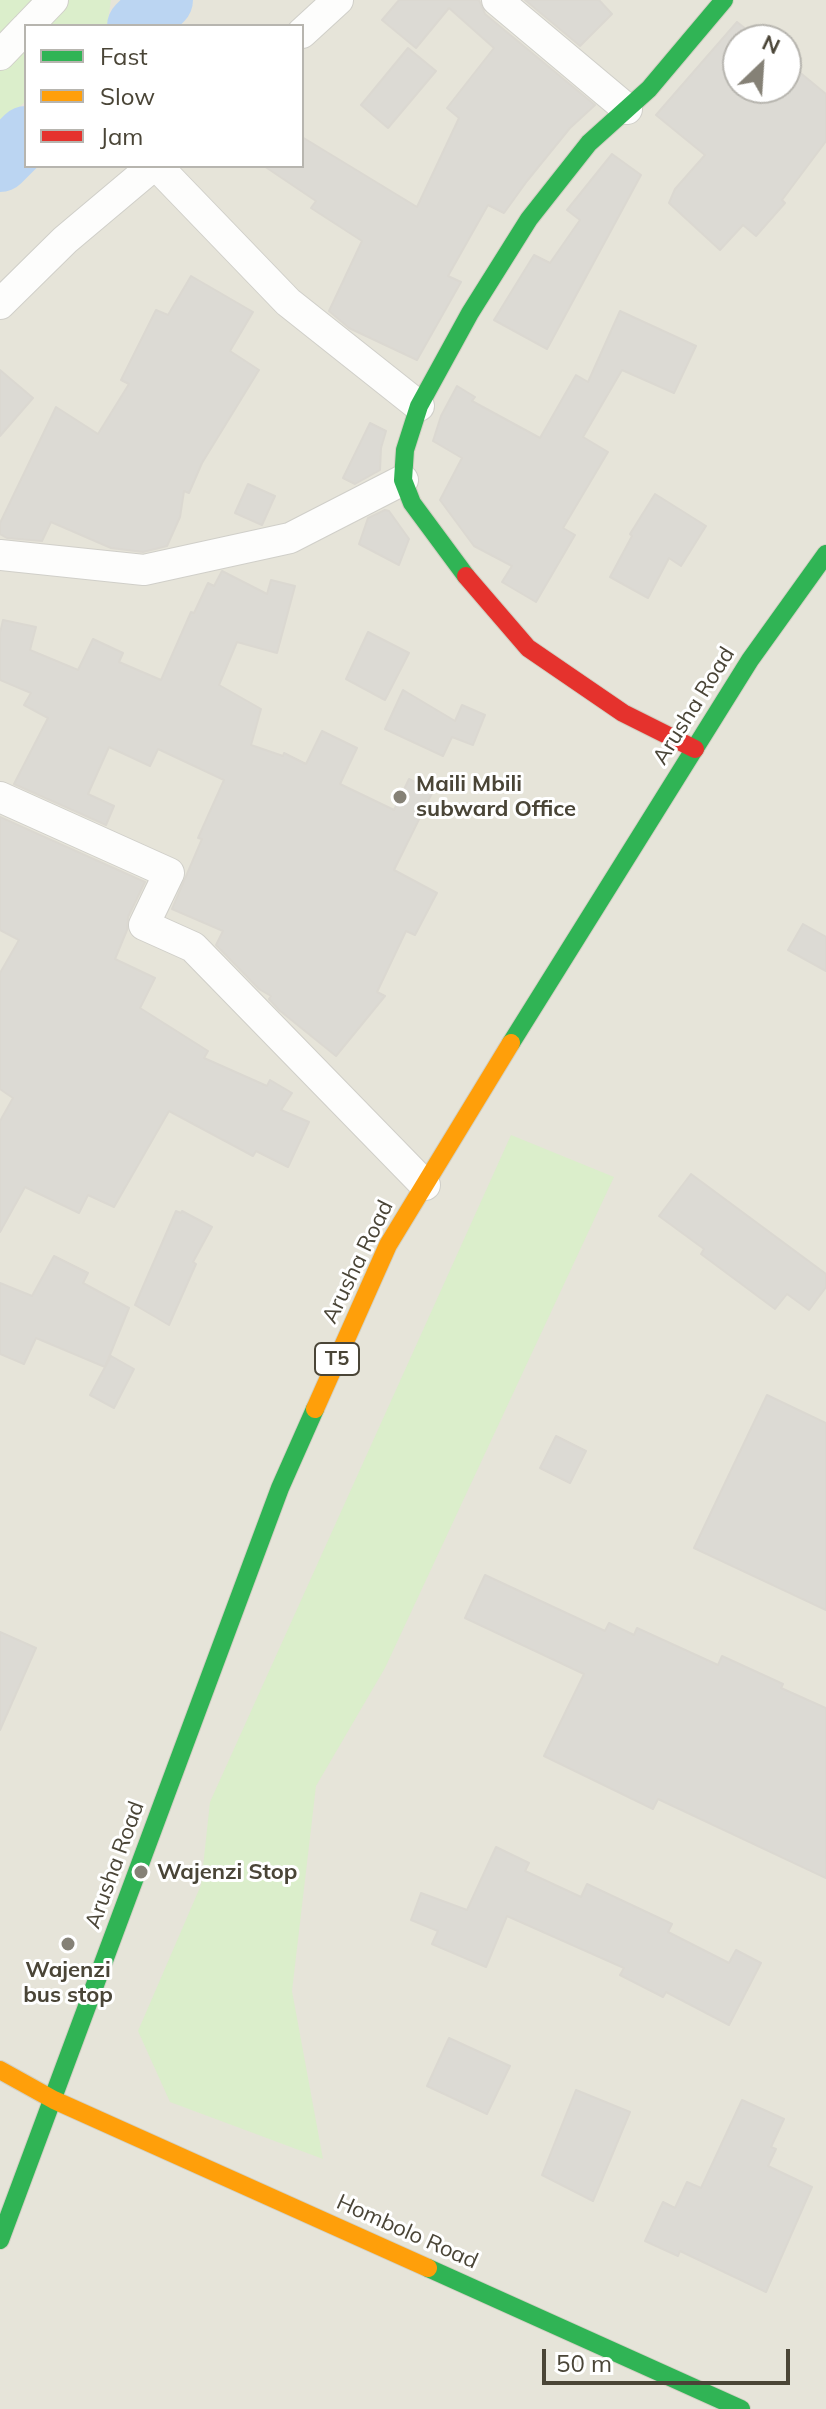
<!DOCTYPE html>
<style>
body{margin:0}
#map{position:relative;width:826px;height:2409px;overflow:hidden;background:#f2f1ec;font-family:Mulish,sans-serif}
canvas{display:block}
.legend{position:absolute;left:24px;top:24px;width:280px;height:144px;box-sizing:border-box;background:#fff;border:2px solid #b7b5af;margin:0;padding:10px 14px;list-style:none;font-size:24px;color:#4a4537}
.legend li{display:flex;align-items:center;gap:16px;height:40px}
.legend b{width:40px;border:2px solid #b7b5af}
.north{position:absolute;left:722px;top:24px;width:80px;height:80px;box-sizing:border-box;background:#fff;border:2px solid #b7b5af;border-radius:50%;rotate:25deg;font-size:22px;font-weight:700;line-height:32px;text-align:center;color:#4a4537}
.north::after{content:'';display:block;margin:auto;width:28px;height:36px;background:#858176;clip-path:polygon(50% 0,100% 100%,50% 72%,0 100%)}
.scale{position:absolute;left:542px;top:2349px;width:248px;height:36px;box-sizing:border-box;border:4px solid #4a4537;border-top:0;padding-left:10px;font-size:24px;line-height:28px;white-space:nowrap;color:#4a4537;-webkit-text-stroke:6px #fff;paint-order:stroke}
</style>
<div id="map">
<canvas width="826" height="2409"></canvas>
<ul class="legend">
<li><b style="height:10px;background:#30b455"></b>Fast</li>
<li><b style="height:10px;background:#ff9f0a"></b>Slow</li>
<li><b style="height:10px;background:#e5322d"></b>Jam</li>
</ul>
<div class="north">N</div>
<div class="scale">50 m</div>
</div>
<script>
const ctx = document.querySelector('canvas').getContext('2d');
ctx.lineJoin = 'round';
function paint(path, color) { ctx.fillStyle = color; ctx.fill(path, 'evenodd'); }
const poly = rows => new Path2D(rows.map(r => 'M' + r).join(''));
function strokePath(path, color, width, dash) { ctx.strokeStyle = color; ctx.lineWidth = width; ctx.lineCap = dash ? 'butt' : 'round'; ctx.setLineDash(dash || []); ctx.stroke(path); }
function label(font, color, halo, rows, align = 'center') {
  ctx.font = font + ' Mulish,sans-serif'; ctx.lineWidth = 6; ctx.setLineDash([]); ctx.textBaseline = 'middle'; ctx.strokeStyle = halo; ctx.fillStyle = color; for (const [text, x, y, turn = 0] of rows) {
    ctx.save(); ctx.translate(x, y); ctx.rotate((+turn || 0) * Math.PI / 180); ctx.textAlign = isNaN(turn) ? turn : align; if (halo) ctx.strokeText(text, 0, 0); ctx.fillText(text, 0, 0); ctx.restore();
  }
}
paint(poly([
 [0,0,826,0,826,2409,0,2409],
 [26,26,302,26,302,166,26,166],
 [738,40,786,40,786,88,738,88]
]), '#e6e4d9');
paint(poly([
 [0,0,111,0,107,26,26,26,26,101,0,124],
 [511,1135,614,1177,385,1668,316,1786,292,1991,323,2159,170,2102,138,2031,201,1885,210,1802]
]), '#dbeecb');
strokePath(poly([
 [137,26,163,0],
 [0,162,26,136]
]), '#bbd5f2', 60);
const building = poly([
 [399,0,479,0,485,14,595,105,570,128,527,181,504,213,488,205,448,276,461,282,417,360,349,328,329,311,362,241,311,208,316,201,264,166,302,166,302,137,417,207,459,118,447,108,494,48,449,8,416,48,382,20,399,0],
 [525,0,599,0,612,14,580,46,525,0],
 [737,22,760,40,738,40,738,88,786,88,786,61,826,94,826,141,782,200,785,203,756,236,743,225,720,250,669,203,675,189,705,155,656,115,737,22],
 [408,48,436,71,388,128,361,105,408,48],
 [612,154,641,175,547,349,494,320,534,255,550,263,580,220,567,210,612,154],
 [191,276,253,312,230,351,259,370,202,463,189,493,184,491,180,517,167,546,143,552,111,548,51,522,42,541,7,538,0,534,0,523,56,407,98,434,129,384,121,380,156,310,168,315,191,276],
 [620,311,696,346,674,393,622,370,583,437,608,452,563,528,575,535,536,602,502,582,512,566,474,546,440,500,462,458,433,441,441,416,457,386,475,397,472,401,540,438,576,375,588,382,620,311],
 [0,370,33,398,0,436,0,370],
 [370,423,386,431,381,448,380,470,355,484,343,478,370,423],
 [248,484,275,496,262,525,235,513,248,484],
 [655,494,706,526,681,566,669,558,648,598,610,577,632,536,630,534,655,494],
 [385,510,389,511,409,539,399,565,359,544,368,518,385,510],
 [222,571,267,594,271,580,295,586,277,653,237,642,219,685,261,709,251,745,283,756,284,753,306,764,322,731,357,748,340,784,394,810,409,779,433,791,394,870,437,893,415,935,406,931,377,992,385,996,336,1056,279,1010,269,999,271,996,259,989,216,945,223,931,172,909,202,839,198,838,224,780,158,749,150,766,109,747,88,794,114,806,106,825,14,784,48,718,24,705,31,693,0,680,0,633,3,620,36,627,30,650,78,670,93,639,123,653,119,662,161,680,191,612,194,613,208,583,214,586,222,571],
 [368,632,409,653,385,700,346,679,368,632],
 [403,690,455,721,462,705,485,715,473,745,452,737,443,756,385,729,403,690],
 [0,817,145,882,128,917,127,930,115,959,155,978,140,1008,208,1051,204,1058,267,1086,270,1080,292,1093,281,1110,309,1122,288,1167,256,1151,253,1156,169,1111,114,1207,88,1195,79,1213,25,1187,0,1232,0,1121,13,1098,0,1089,0,973,19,940,0,930,0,817],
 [803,924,826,937,826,971,788,950,803,924],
 [691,1174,826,1274,826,1287,809,1310,787,1294,775,1309,701,1254,704,1249,659,1216,691,1174],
 [176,1211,181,1213,182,1211,212,1227,193,1262,196,1264,169,1325,135,1305,176,1211],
 [54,1256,88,1273,83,1283,129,1308,105,1367,36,1338,24,1364,0,1354,0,1283,32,1296,54,1256],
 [111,1356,134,1369,114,1408,90,1395,111,1356],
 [767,1395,826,1423,826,1610,694,1548,767,1395],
 [556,1436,586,1451,570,1483,540,1468,556,1436],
 [485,1575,605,1631,609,1623,634,1635,637,1628,718,1665,722,1656,783,1684,781,1688,826,1708,826,1878,658,1799,653,1809,544,1756,584,1674,465,1618,485,1575],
 [0,1632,36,1648,0,1730,0,1632],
 [496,1847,529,1863,525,1871,581,1897,587,1884,672,1924,668,1932,729,1963,736,1950,761,1963,729,2025,666,1992,663,1997,620,1975,624,1968,507,1916,486,1967,432,1944,438,1931,411,1920,421,1893,467,1910,496,1847],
 [449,2038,510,2066,487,2114,427,2086,449,2038],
 [576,2090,630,2112,593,2201,542,2175,576,2090],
 [742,2100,784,2119,771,2147,776,2149,768,2166,812,2187,766,2292,680,2251,678,2256,645,2241,663,2202,675,2208,687,2182,701,2188,742,2100]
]);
paint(building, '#dcdad4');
strokePath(building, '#dbd8d1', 2);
const street = poly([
 [497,0,627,109],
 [28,26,53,0],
 [302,33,338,0],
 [0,55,26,28],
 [157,166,288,302,419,406],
 [0,304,65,240,153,166],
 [0,555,144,570,290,538,403,480],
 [0,797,169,873,144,925,193,947,425,1185]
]);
const fast = poly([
 [466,576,412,503,403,480,405,450,419,406,470,313,529,219,589,143,649,89,724,0],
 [511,1043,750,660,826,554],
 [0,2240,280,1488,315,1409],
 [428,2268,741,2409]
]);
const slow = poly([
 [315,1409,388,1245,511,1043],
 [0,2070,54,2100,428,2268]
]);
const jam = poly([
 [466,576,528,648,623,713,695,749]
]);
strokePath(street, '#d0cfc9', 32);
strokePath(fast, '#d2d0c3', 20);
strokePath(slow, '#d2d0c3', 20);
strokePath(jam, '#d2d0c3', 20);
strokePath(street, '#fdfdfc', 30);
strokePath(fast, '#30b455', 18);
strokePath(slow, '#ff9f0a', 18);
strokePath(jam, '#e5322d', 18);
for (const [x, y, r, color] of [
 [400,797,8,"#858176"],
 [141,1872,8,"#858176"],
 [68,1944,8,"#858176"]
]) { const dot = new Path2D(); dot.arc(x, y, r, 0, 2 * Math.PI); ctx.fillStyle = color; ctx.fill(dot); strokePath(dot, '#fff', 3); }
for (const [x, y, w] of [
 [337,1359,44]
]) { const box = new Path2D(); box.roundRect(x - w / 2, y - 16, w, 32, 6); ctx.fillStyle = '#fff'; ctx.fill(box); strokePath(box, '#4a4537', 2); }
label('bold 20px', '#4a4537', null, [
 ["T5",337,1359]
]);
label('22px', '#4a4537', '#fff', [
 ["Arusha Road",694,706,-58],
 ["Arusha Road",358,1262,-64],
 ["Arusha Road",115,1865,-70],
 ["Hombolo Road",407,2232,24]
]);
label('bold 22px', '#4a4537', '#fff', [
 ["Maili Mbili",416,784],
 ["subward Office",416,809],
 ["Wajenzi Stop",157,1872],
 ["Wajenzi",68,1970,"center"],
 ["bus stop",68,1995,"center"]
], 'left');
</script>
